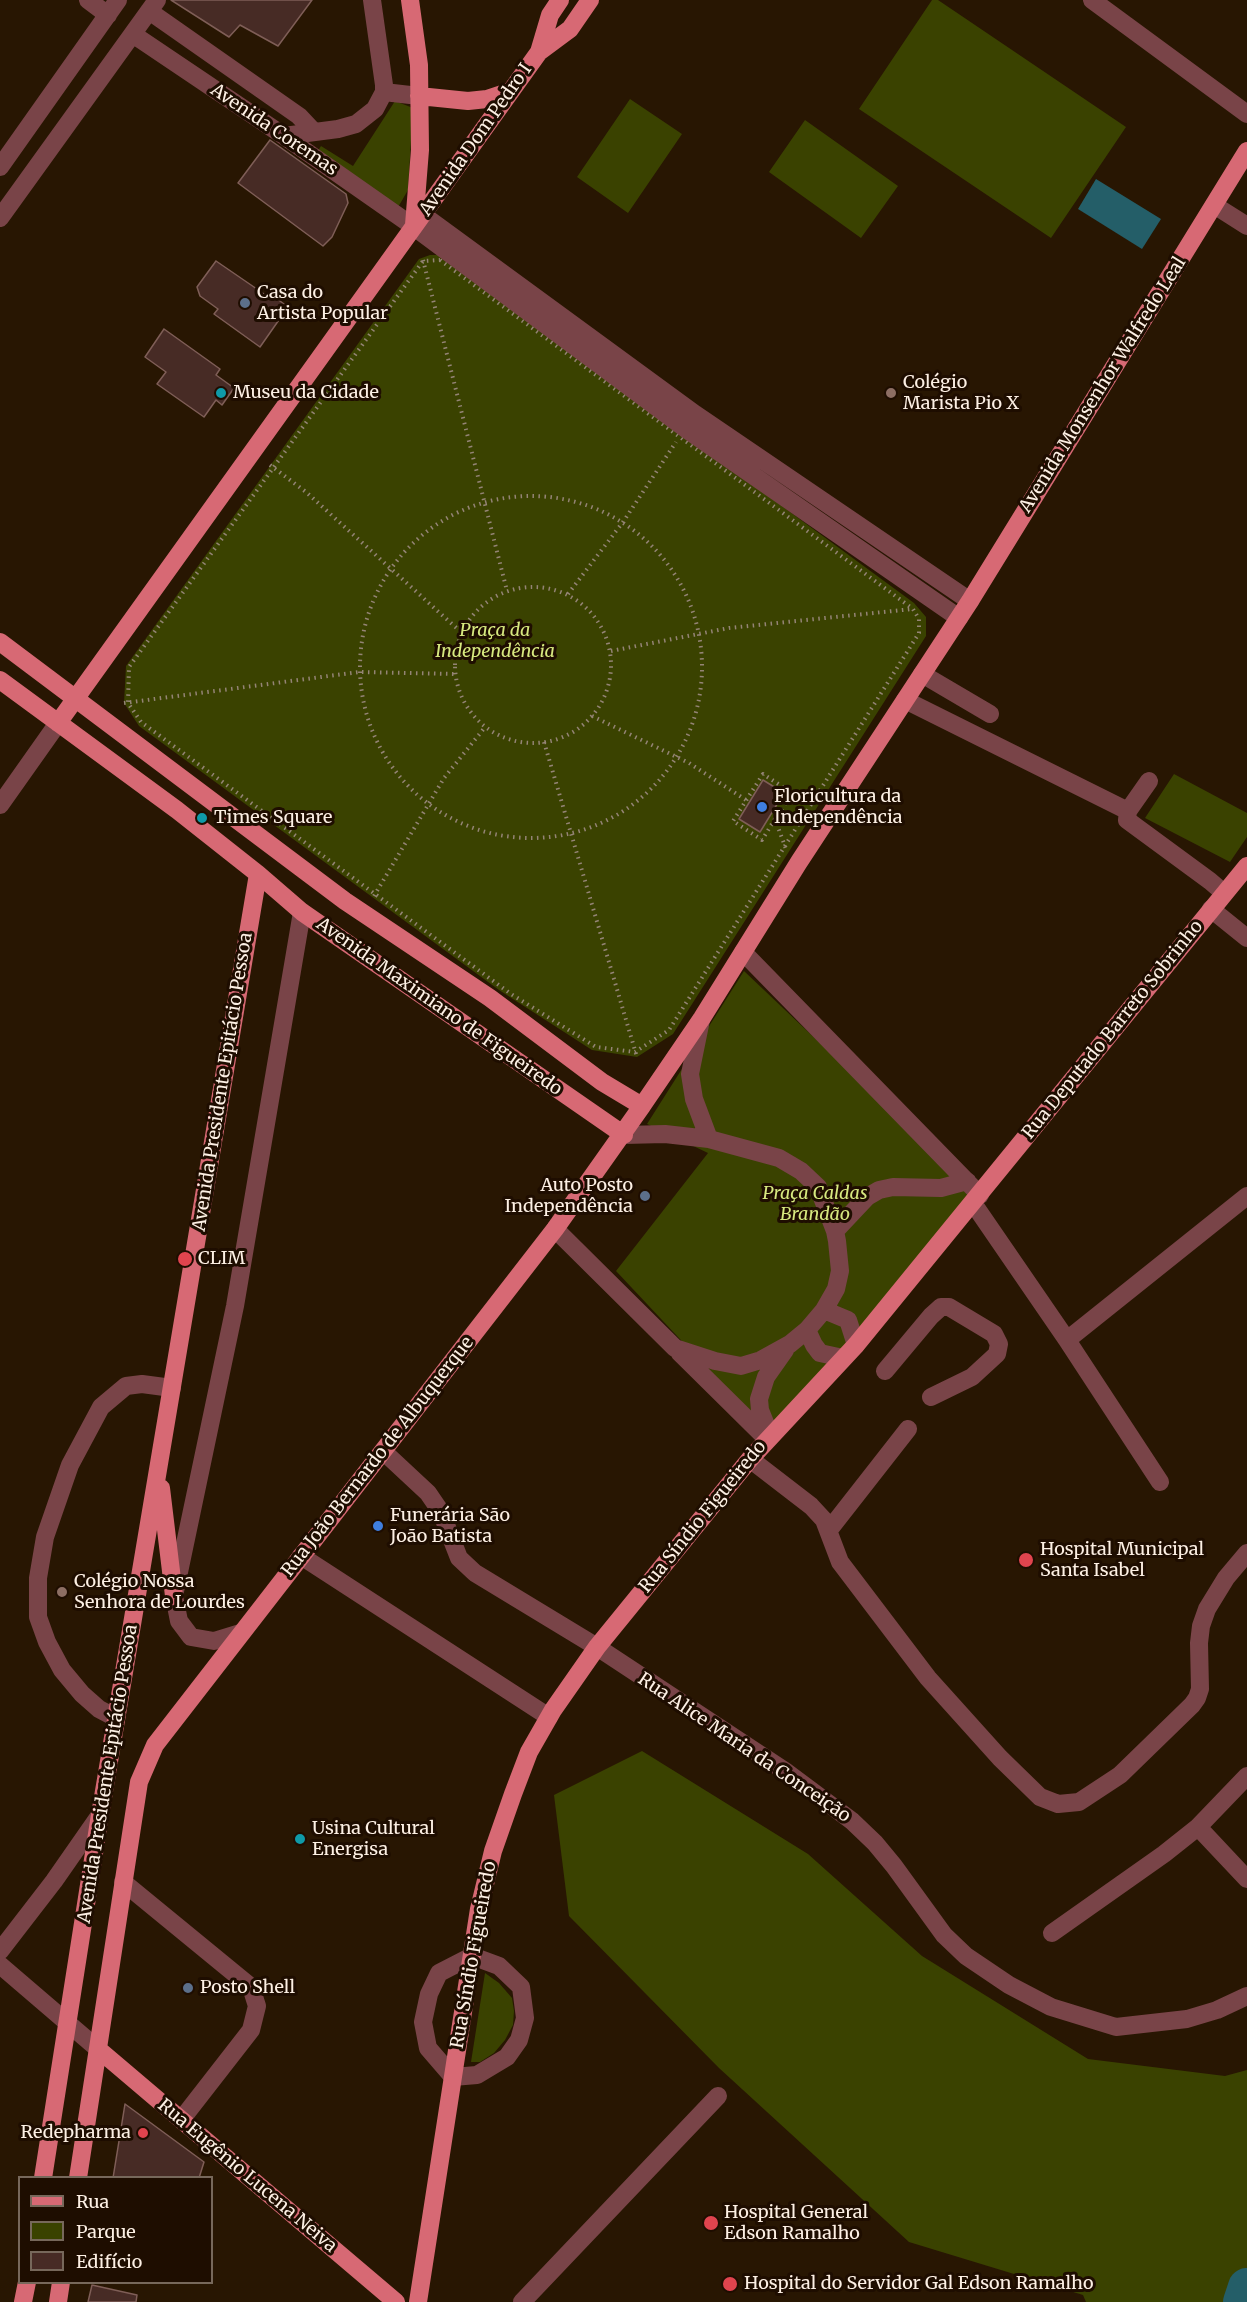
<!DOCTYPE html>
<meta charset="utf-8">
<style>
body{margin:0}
#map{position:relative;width:1247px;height:2302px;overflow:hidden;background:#281602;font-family:Merriweather,serif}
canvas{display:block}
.legend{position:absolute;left:18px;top:2176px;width:195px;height:108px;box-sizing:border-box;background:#1e0d00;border:2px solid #77685b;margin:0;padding:8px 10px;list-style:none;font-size:18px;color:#fdf0e4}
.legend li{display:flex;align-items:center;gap:12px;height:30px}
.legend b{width:30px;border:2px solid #77685b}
</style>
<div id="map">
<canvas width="1247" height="2302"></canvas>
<ul class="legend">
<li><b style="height:8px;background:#d76974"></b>Rua</li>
<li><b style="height:16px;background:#3a4200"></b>Parque</li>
<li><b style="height:16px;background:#472b25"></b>Edifício</li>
</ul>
</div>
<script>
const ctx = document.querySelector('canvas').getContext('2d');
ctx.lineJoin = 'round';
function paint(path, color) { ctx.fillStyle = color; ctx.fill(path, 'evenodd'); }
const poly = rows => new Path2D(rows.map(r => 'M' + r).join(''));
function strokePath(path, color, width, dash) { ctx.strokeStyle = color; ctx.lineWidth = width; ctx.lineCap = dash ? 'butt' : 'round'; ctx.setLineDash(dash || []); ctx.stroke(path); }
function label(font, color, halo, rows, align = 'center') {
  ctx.font = font + ' Merriweather,serif'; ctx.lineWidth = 6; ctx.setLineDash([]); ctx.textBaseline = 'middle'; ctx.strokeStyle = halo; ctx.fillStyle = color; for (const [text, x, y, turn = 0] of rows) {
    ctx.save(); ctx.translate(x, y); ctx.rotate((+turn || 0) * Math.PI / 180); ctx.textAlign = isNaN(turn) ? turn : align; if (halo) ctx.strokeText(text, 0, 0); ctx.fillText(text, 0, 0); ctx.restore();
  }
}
paint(poly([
 [932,0,938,0,1126,127,1051,238,859,109],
 [630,99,682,134,628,213,577,177],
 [395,101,413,108,408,190,397,209,316,154,321,146,353,166],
 [805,120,898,186,861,238,769,172],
 [430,255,440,255,914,603,926,617,926,636,673,1034,637,1057,592,1050,499,990,139,726,124,703,126,666,419,259],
 [1174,774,1247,813,1247,837,1230,862,1145,818],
 [744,971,980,1195,770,1435,616,1271,708,1153,647,1124],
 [642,1751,808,1854,922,1956,1088,2059,1225,2076,1247,2070,1247,2302,1086,2302,1083,2295,909,2242,719,2068,569,1916,554,1795],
 [485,1973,499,1983,512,1998,514,2011,513,2025,505,2040,494,2053,480,2062,471,2062]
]), '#3a4200');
paint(poly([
 [1096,179,1161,219,1142,249,1078,209]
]), '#245e68');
strokePath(poly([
 [1242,2302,1247,2287]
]), '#245e68', 38);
const building = poly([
 [171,0,312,0,278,46,240,25,229,37,171,0],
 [270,140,346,194,348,203,332,237,323,246,238,183,270,140],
 [216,261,270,298,272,295,288,307,260,347,214,314,218,309,200,296,197,287,216,261],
 [164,329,220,369,216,375,234,388,222,405,216,400,204,417,157,384,166,372,145,357,164,329],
 [763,780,784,793,760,832,739,819,763,780],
 [125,2104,204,2162,199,2178,113,2178,125,2104],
 [92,2285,137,2295,136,2302,88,2302,92,2285]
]);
paint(building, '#472b25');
strokePath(building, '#7f5e57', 1.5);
strokePath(poly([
 [423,260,507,591],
 [440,260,913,609,919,619,919,633,669,1030,635,1052,596,1047,511,994,141,722,128,703,129,667,423,261,440,260],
 [270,465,306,492,462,633],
 '360 667a171 171 0 1 1 342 0a171 171 0 1 1-342 0Z',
 '455 665a78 78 0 1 1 156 0a78 78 0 1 1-156 0Z',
 [568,594,623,522,676,442],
 [611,651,729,628,912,609],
 [124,703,359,672,456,674],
 [592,716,689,763,746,800],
 [544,742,637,1057],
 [775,819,762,840,733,821,763,774,792,793,775,819,786,849],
 [374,896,444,778,486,726]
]), '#948475', 4, [1.5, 4.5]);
strokePath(poly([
 [88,0,108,15],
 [1092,0,1247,114],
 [149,11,299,116,314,132],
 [134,35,284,136,414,227,686,429,959,618],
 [384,92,419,96],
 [284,136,338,129,356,124,375,109,384,92,384,85,372,0],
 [0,167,118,0],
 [1214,205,1247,226],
 [423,215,695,414,970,601],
 [0,218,157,0],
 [922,674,990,714],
 [905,700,1128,811],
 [1149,781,1128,811,1127,820,1210,881,1224,893],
 [0,805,58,723],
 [1211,909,1247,938],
 [743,952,980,1195],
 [701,1020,690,1074,694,1099,709,1139],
 [973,1203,1067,1340,1160,1482],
 [555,1229,675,1348,715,1361,741,1366,761,1360,790,1344,807,1330,824,1310,836,1289,840,1271,837,1241,835,1231,818,1187,801,1171,779,1158,709,1139,665,1134,624,1135],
 [835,1231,867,1197,879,1190,893,1187,941,1188,967,1181],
 [824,1310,848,1320,856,1345],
 [807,1330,814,1345,820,1353,843,1358],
 [1067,1340,1247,1196],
 [679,1352,767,1439],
 [885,1371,931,1316,941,1307,949,1307,994,1334,999,1344,997,1354,972,1377,931,1397],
 [770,1435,760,1410,759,1399,766,1377,785,1350],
 [384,1452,428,1493,441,1512,459,1558,475,1573,597,1647,785,1771,852,1821,875,1843,894,1866,944,1935,966,1956,1009,1985,1051,2007,1116,2027,1187,2019,1217,2010,1247,1996],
 [750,1459,811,1506,824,1520,840,1562,928,1678,1000,1758,1040,1797,1058,1804,1079,1802,1120,1775,1192,1705,1197,1698,1200,1689,1199,1643,1201,1626,1207,1609,1226,1578,1247,1553],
 [829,1530,908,1429],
 [301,1556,549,1717],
 [240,1633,214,1641,191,1637,179,1621,174,1596,235,1306,302,912],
 [116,1718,99,1709,82,1694,62,1670,47,1642,38,1617,38,1578,45,1537,70,1465,101,1407,126,1386,142,1384,172,1388],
 [1198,1827,1247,1879],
 [123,1882,251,1987,257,2006,251,2030,181,2120],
 [1052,1933,1164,1854,1198,1827,1247,1776],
 [0,1951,54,1881,100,1815],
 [472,1956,499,1966,521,1987,525,2018,519,2040,507,2057,477,2075,453,2077,428,2048,423,2022,429,1994,439,1973,472,1956],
 [0,1965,98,2049],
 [522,2302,718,2096]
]), '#794448', 18);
strokePath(poly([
 [410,0,419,65,420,150,414,225],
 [539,52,550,15,560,0],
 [419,96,468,101,487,99,511,91],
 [0,642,345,901,490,998,602,1082,642,1106,555,1229,155,1745,139,1782,78,2178],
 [0,680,177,810,258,874,302,912,624,1135],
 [58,723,539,52,570,29,590,0],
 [642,1106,702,1018,799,862,970,601,1247,151],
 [161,1488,174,1596],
 [98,2049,396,2302],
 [43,2178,100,1815,258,874],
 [23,2302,27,2282],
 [58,2302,61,2282],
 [418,2302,479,1909,493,1851,513,1794,529,1752,553,1710,597,1647,750,1459,856,1345,1247,866]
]), '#d76974', 18);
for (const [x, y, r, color] of [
 [245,303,6,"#5c6f8a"],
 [221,393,6,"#0f9aa8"],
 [891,393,6,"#8d6e63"],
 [762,807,6,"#3f7fe0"],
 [202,818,6,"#0f9aa8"],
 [645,1196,6,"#5c6f8a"],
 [185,1259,8,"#e0444e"],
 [378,1526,6,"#3f7fe0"],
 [1026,1560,8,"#e0444e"],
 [62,1592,6,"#8d6e63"],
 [300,1839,6,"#0f9aa8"],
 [188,1988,6,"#5c6f8a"],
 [143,2133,6,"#e0444e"],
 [711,2223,8,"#e0444e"],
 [730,2284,8,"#e0444e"]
]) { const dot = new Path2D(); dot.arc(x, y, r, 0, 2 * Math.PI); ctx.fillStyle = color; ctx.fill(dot); strokePath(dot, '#1e0d00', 2); }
label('18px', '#fdf0e4', '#1e0d00', [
 ["Avenida Coremas",274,130,34],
 ["Avenida Dom Pedro I",476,140,-55],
 ["Avenida Monsenhor Walfredo Leal",1103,385,-58],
 ["Avenida Maximiano de Figueiredo",439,1007,35],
 ["Rua Deputado Barreto Sobrinho",1113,1030,-51],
 ["Avenida Presidente Epitácio Pessoa",223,1082,-81],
 ["Rua João Bernardo de Albuquerque",378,1457,-52],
 ["Rua Síndio Figueiredo",703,1517,-51],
 ["Rua Alice Maria da Conceição",744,1748,34],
 ["Avenida Presidente Epitácio Pessoa",108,1774,-81],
 ["Rua Síndio Figueiredo",474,1955,-80],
 ["Rua Eugênio Lucena Neiva",247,2176,40]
]);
label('18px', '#fdf0e4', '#1e0d00', [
 ["Casa do",257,293],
 ["Artista Popular",257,314],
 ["Colégio",903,383],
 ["Marista Pio X",903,404],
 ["Museu da Cidade",233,393],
 ["Floricultura da",774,797],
 ["Independência",774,818],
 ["Times Square",214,818],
 ["Auto Posto",633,1186,"right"],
 ["Independência",633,1207,"right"],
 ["CLIM",198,1259],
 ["Funerária São",390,1516],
 ["João Batista",390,1537],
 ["Hospital Municipal",1040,1550],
 ["Santa Isabel",1040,1571],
 ["Colégio Nossa",74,1582],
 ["Senhora de Lourdes",74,1603],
 ["Usina Cultural",312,1829],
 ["Energisa",312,1850],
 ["Posto Shell",200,1988],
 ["Redepharma",131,2133,"right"],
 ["Hospital General",724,2213],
 ["Edson Ramalho",724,2234],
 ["Hospital do Servidor Gal Edson Ramalho",744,2284]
], 'left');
label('italic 18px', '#d7e97f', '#1e0d00', [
 ["Praça da",495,631],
 ["Independência",495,652],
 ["Praça Caldas",815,1194],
 ["Brandão",815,1215]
]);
</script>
